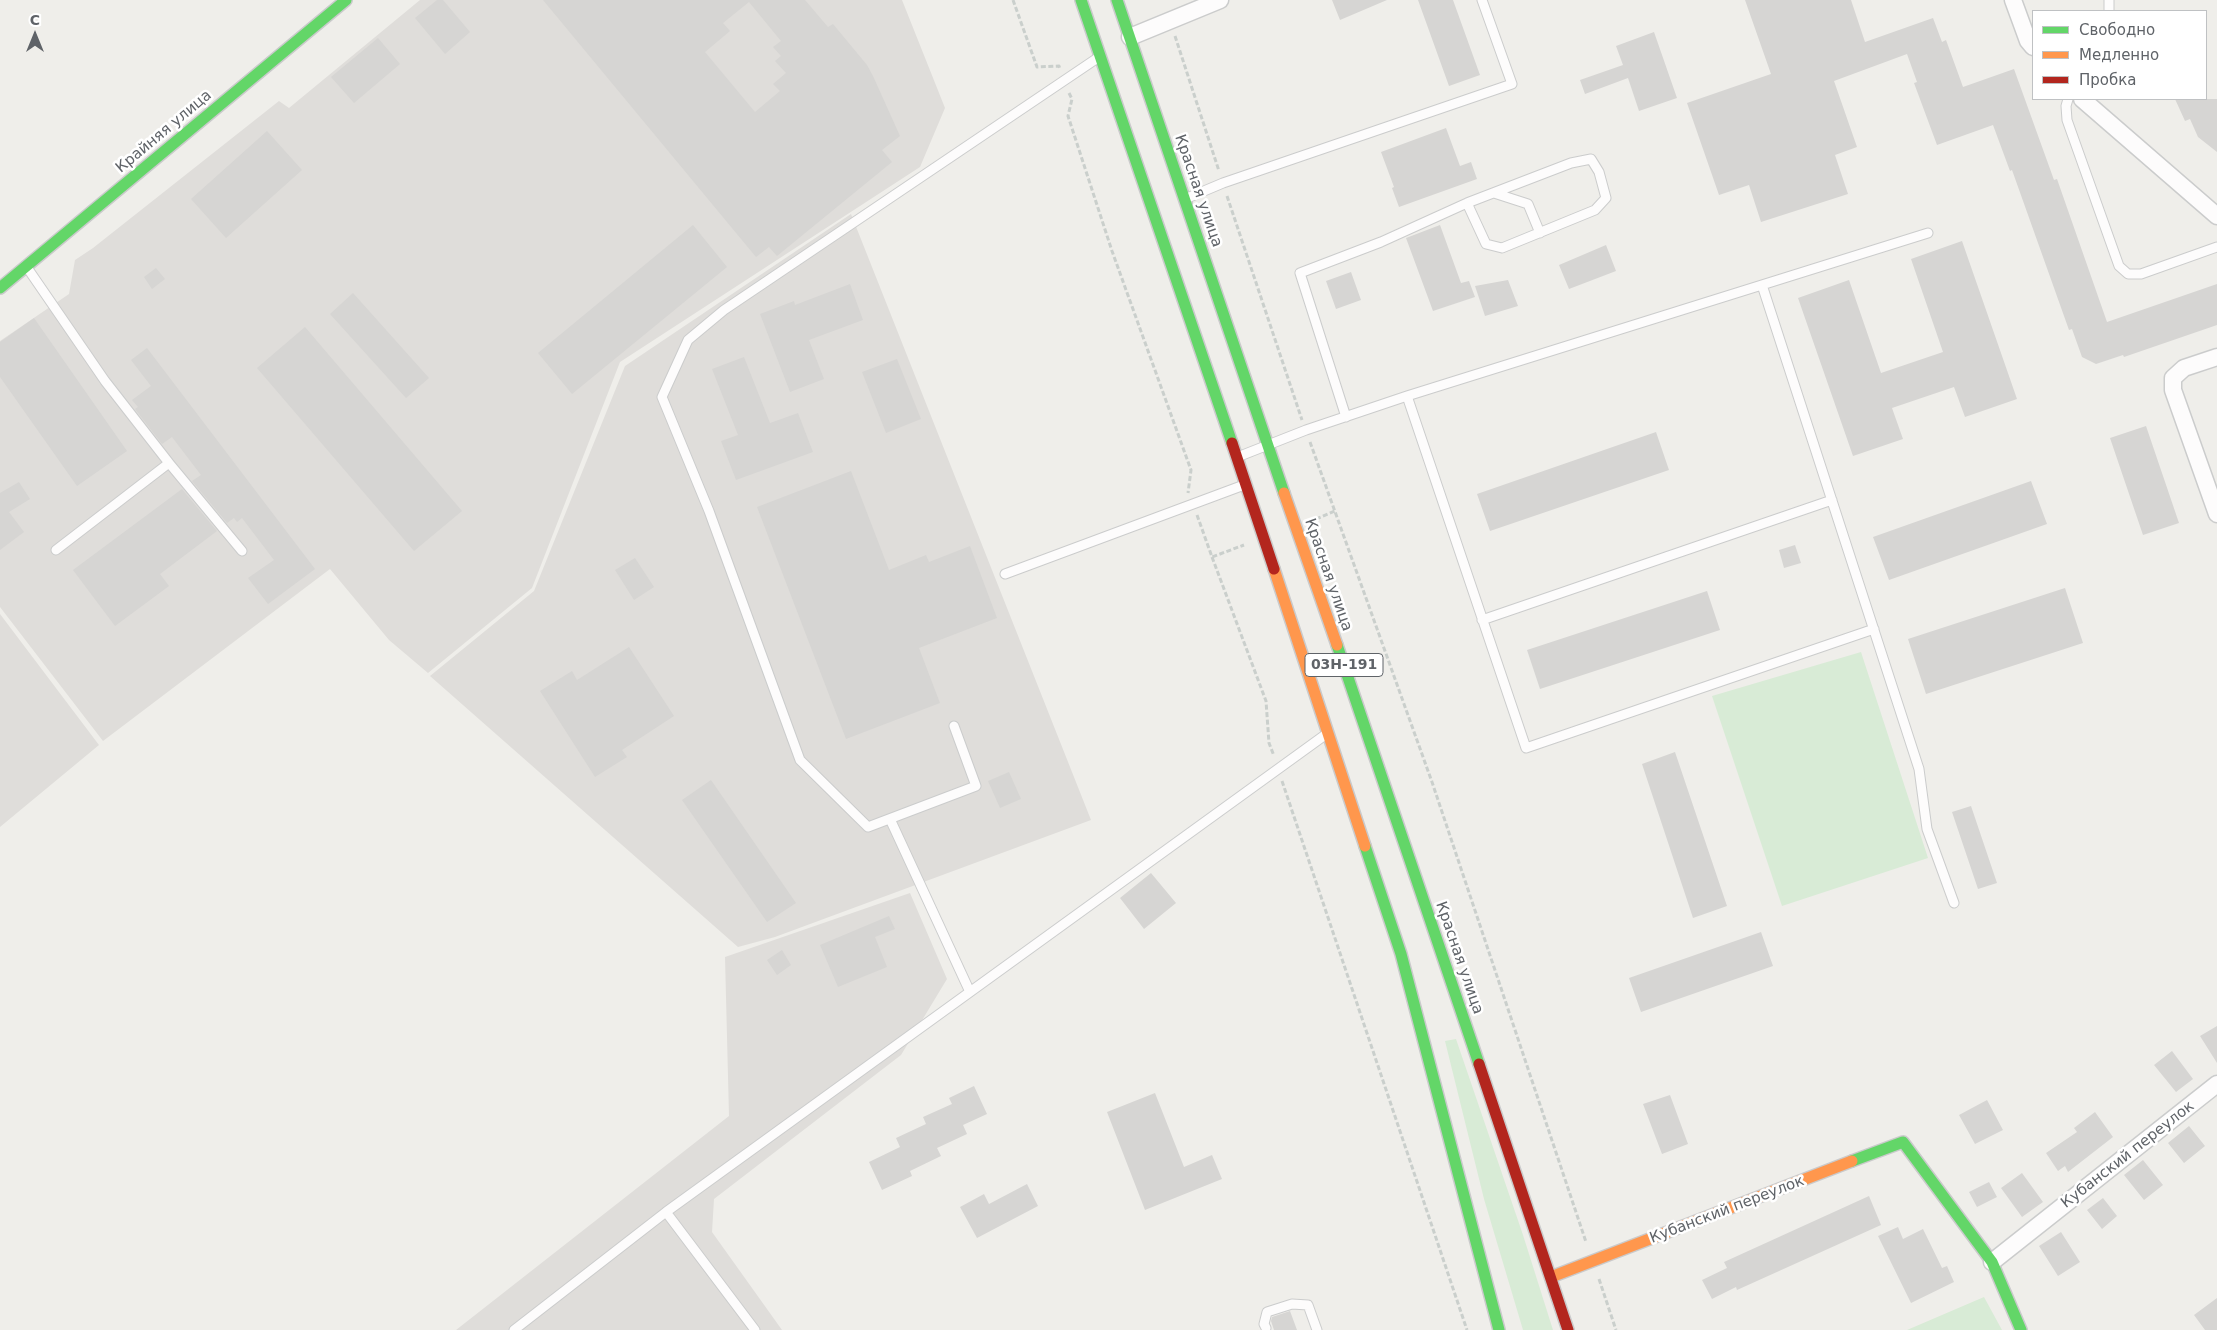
<!DOCTYPE html>
<meta charset="utf-8">
<style>
body{margin:0}
#map{position:relative;width:2217px;height:1330px;overflow:hidden;background:#efeeea;font-family:"DejaVu Sans",sans-serif}
canvas{display:block}
.legend{position:absolute;left:2032px;top:10px;width:175px;height:90px;box-sizing:border-box;background:#fff;border:1px solid #bfc1c3;margin:0;padding:6px 9px;list-style:none;font-size:15px;color:#5f6368}
.legend li{display:flex;align-items:center;gap:10px;height:25px}
.legend b{width:25px;border:1px solid #bfc1c3}
.north{position:absolute;left:10px;top:10px;width:50px;height:50px;-webkit-text-stroke:4px #fff;paint-order:stroke;rotate:0deg;font-size:14px;font-weight:700;line-height:20px;text-align:center;color:#5f6368}
.north::after{content:'';display:block;margin:auto;width:18px;height:22px;background:#5f6368;clip-path:polygon(50% 0,100% 100%,50% 72%,0 100%)}
</style>
<div id="map">
<canvas width="2217" height="1330"></canvas>
<ul class="legend">
<li><b style="height:6px;background:#63d668"></b>Свободно</li>
<li><b style="height:6px;background:#ff974d"></b>Медленно</li>
<li><b style="height:6px;background:#b3261e"></b>Пробка</li>
</ul>
<div class="north">С</div>
</div>
<script>
const ctx = document.querySelector('canvas').getContext('2d');
ctx.lineJoin = 'round';
function paint(path, color) { ctx.fillStyle = color; ctx.fill(path, 'evenodd'); }
const poly = rows => new Path2D(rows.map(r => 'M' + r).join(''));
function strokePath(path, color, width, dash) { ctx.strokeStyle = color; ctx.lineWidth = width; ctx.lineCap = dash ? 'butt' : 'round'; ctx.setLineDash(dash || []); ctx.stroke(path); }
function label(font, color, halo, rows, align = 'center') {
  ctx.font = font + ' "DejaVu Sans",sans-serif'; ctx.lineWidth = 5; ctx.setLineDash([]); ctx.textBaseline = 'middle'; ctx.strokeStyle = halo; ctx.fillStyle = color; for (const [text, x, y, turn = 0] of rows) {
    ctx.save(); ctx.translate(x, y); ctx.rotate((+turn || 0) * Math.PI / 180); ctx.textAlign = isNaN(turn) ? turn : align; if (halo) ctx.strokeText(text, 0, 0); ctx.fillText(text, 0, 0); ctx.restore();
  }
}
paint(poly([
 [420,0,902,0,945,108,920,167,620,362,532,588,428,673,389,640,330,569,103,741,0,607,0,341,69,294,75,260,93,248,279,101,289,108],
 [851,214,1091,820,775,937,738,947,430,676,534,591,625,366],
 [0,614,99,745,0,827],
 [910,893,947,979,901,1055,714,1199,712,1232,782,1330,456,1330,729,1116,725,957]
]), '#dfddda');
paint(poly([
 [1861,652,1928,858,1782,906,1712,696],
 [1456,1039,1523,1235,1553,1330,1523,1330,1484,1199,1445,1041],
 [1984,1297,2002,1330,1907,1330]
]), '#d8ebd6');
paint(poly([
 [437,0,443,0,470,32,445,54,415,18],
 [543,0,805,0,828,27,833,24,867,65,873,76,900,136,882,150,892,162,777,256,769,247,756,257],
 [749,2,781,41,773,47,781,56,775,61,786,73,773,84,780,91,755,112,705,52,730,31,723,23],
 [1332,0,1387,0,1340,20],
 [1418,0,1453,0,1480,75,1449,86],
 [1745,0,1851,0,1865,42,1933,18,1942,42,1946,40,1963,87,2014,69,2054,180,2057,179,2107,322,2217,284,2217,325,2124,357,2123,355,2096,364,2082,357,2072,329,2069,330,2012,170,2010,171,1993,125,1937,145,1914,83,1917,82,1907,54,1834,81,1857,147,1835,155,1848,194,1761,222,1749,185,1719,195,1687,103,1771,74],
 [1654,32,1677,98,1639,111,1628,78,1585,94,1580,80,1623,65,1616,46],
 [378,38,400,64,354,103,331,77],
 [2175,99,2217,99,2217,152,2198,137,2190,119,2185,121],
 [1446,128,1460,166,1471,162,1477,179,1399,207,1392,188,1394,187,1381,152],
 [267,131,302,170,226,238,191,199],
 [693,225,727,267,572,394,538,353],
 [1440,225,1461,283,1469,281,1475,297,1433,311,1406,238],
 [1962,241,2017,399,1965,417,1954,387,1892,408,1903,439,1853,456,1798,298,1849,280,1881,373,1943,352,1911,259],
 [1606,245,1616,271,1569,289,1559,265],
 [156,268,165,279,152,289,144,277],
 [1351,272,1361,300,1336,309,1326,281],
 [1508,280,1518,306,1485,316,1475,286],
 [850,284,863,320,809,340,824,379,790,392,760,314,794,301,795,305],
 [353,293,429,378,406,398,330,314],
 [34,318,127,451,77,486,0,377,0,342],
 [305,327,462,511,414,551,257,368],
 [147,348,315,569,268,604,248,578,274,560,242,518,237,522,234,518,227,523,192,481,201,475,172,437,162,444,135,409,138,407,132,400,151,386,131,360],
 [744,357,770,423,798,413,813,452,736,480,721,441,738,435,712,369],
 [897,359,921,419,886,433,862,372],
 [2146,426,2179,523,2143,535,2110,438],
 [1656,432,1669,470,1490,531,1477,494],
 [851,471,889,570,926,555,929,562,970,546,997,618,919,648,940,703,846,739,757,507],
 [2031,481,2047,524,1889,580,1873,537],
 [19,482,30,499,9,512,24,532,0,550,0,493],
 [182,489,217,531,160,574,169,586,115,626,73,570],
 [1795,545,1801,563,1784,568,1779,550],
 [635,558,654,587,634,600,615,570],
 [2065,588,2083,643,1926,694,1908,639],
 [1707,591,1720,630,1540,689,1527,650],
 [629,647,674,716,622,750,627,757,595,777,540,691,572,671,577,680],
 [1675,752,1727,906,1693,918,1642,764],
 [1009,772,1021,799,1000,808,988,781],
 [711,780,796,903,767,922,682,800],
 [1971,806,1997,883,1978,889,1952,812],
 [1151,873,1176,903,1144,929,1120,898],
 [889,916,895,929,875,937,887,967,838,987,820,945],
 [1761,932,1773,966,1641,1012,1629,978],
 [782,950,791,965,777,975,767,960],
 [2217,1026,2217,1063,2200,1036],
 [2172,1051,2193,1079,2176,1092,2154,1065],
 [974,1086,987,1114,963,1125,967,1134,937,1148,941,1156,910,1171,912,1176,882,1190,869,1162,900,1147,896,1138,926,1124,923,1117,952,1104,949,1098],
 [1155,1093,1184,1167,1212,1155,1222,1179,1145,1210,1107,1112],
 [1670,1095,1688,1144,1662,1154,1643,1104],
 [1987,1100,2003,1130,1975,1144,1959,1115],
 [2095,1112,2113,1137,2068,1172,2065,1166,2058,1171,2046,1153,2077,1132,2074,1128],
 [2189,1126,2205,1146,2184,1163,2168,1143],
 [2143,1160,2163,1185,2144,1200,2124,1175],
 [2022,1173,2043,1202,2022,1217,2001,1188],
 [1989,1182,1997,1197,1977,1207,1969,1192],
 [1027,1184,1038,1206,977,1238,960,1207,984,1194,989,1204],
 [1869,1196,1881,1225,1737,1290,1736,1287,1712,1299,1702,1280,1727,1268,1724,1262],
 [2103,1198,2117,1216,2102,1229,2087,1210],
 [1898,1227,1903,1239,1923,1229,1942,1268,1947,1266,1954,1282,1911,1303,1878,1236],
 [2061,1232,2080,1262,2058,1276,2039,1246],
 [2217,1298,2217,1330,2205,1330,2194,1315],
 [1290,1311,1297,1330,1274,1330,1271,1321,1272,1317]
]), '#d6d5d3');
const lane = poly([
 [2109,11,2109,0],
 [2068,99,2066,106,2067,120,2119,266,2128,274,2141,274,2217,247],
 [1494,193,1528,204,1540,233],
 [1185,199,1223,183,1512,84,1482,0],
 [26,266,105,381,169,463,242,551],
 [1762,285,1919,769,1927,829,1954,903],
 [1407,396,1526,748,1874,629],
 [1346,417,1300,273,1381,242,1467,203,1571,163,1591,159,1599,172,1606,198,1595,210,1502,248,1486,244,1467,203],
 [1240,456,1306,430,1407,396,1928,233],
 [56,550,169,463],
 [1005,574,1244,485],
 [1482,620,1832,500],
 [954,726,976,786,868,827,800,760,709,511,662,397,688,340,724,310,1099,57],
 [890,819,970,992],
 [666,1212,755,1330],
 [1266,1328,1264,1324,1267,1312,1292,1304,1308,1305,1317,1330],
 [514,1330,666,1212,1325,735]
]);
const street = poly([
 [2013,0,2028,41,2033,47],
 [1130,37,1220,0],
 [2082,99,2217,216],
 [2217,357,2184,368,2173,378,2173,390,2217,514],
 [1992,1262,2217,1084]
]);
const fast = poly([
 [1081,0,1232,443],
 [1117,0,1284,493],
 [0,288,346,0],
 [1337,645,1479,1064],
 [1365,846,1401,954,1499,1330],
 [1852,1161,1903,1142,1992,1262,2021,1330]
]);
const slow = poly([
 [1284,493,1337,645],
 [1274,569,1365,846],
 [1551,1277,1852,1161]
]);
const jam = poly([
 [1232,443,1274,569],
 [1479,1064,1568,1330]
]);
strokePath(lane, '#cbcccc', 11);
strokePath(street, '#cbcccc', 19);
strokePath(fast, '#cacacb', 14);
strokePath(slow, '#cacacb', 14);
strokePath(jam, '#cacacb', 14);
strokePath(poly([
 [1013,0,1037,67,1059,66,1060,69],
 [1175,36,1219,171],
 [1069,93,1072,99,1068,116,1112,251,1191,470,1188,493],
 [1227,196,1302,420],
 [1310,442,1432,782,1586,1242],
 [1197,515,1212,557,1244,545],
 [1316,519,1335,511],
 [1212,557,1266,701,1269,743,1274,756],
 [1282,781,1467,1330],
 [1599,1279,1616,1330]
]), '#cacfcc', 3, [5, 2.5]);
strokePath(lane, '#fdfcfc', 9);
strokePath(street, '#fdfcfc', 16);
strokePath(fast, '#63d668', 11);
strokePath(slow, '#ff974d', 11);
strokePath(jam, '#b3261e', 11);
for (const [x, y, w] of [
 [1344,665,78]
]) { const box = new Path2D(); box.roundRect(x - w / 2, y - 11.5, w, 23, 4); ctx.fillStyle = '#fff'; ctx.fill(box); strokePath(box, '#5f6368', 1); }
label('bold 14px', '#5f6368', null, [
 ["03Н-191",1344,665]
]);
label('15px', '#5f6368', '#fff', [
 ["Крайняя улица",164,132,-40],
 ["Красная улица",1198,191,71],
 ["Красная улица",1328,575,71],
 ["Красная улица",1459,958,71],
 ["Кубанский переулок",2128,1155,-38],
 ["Кубанский переулок",1727,1210,-21]
]);
</script>
